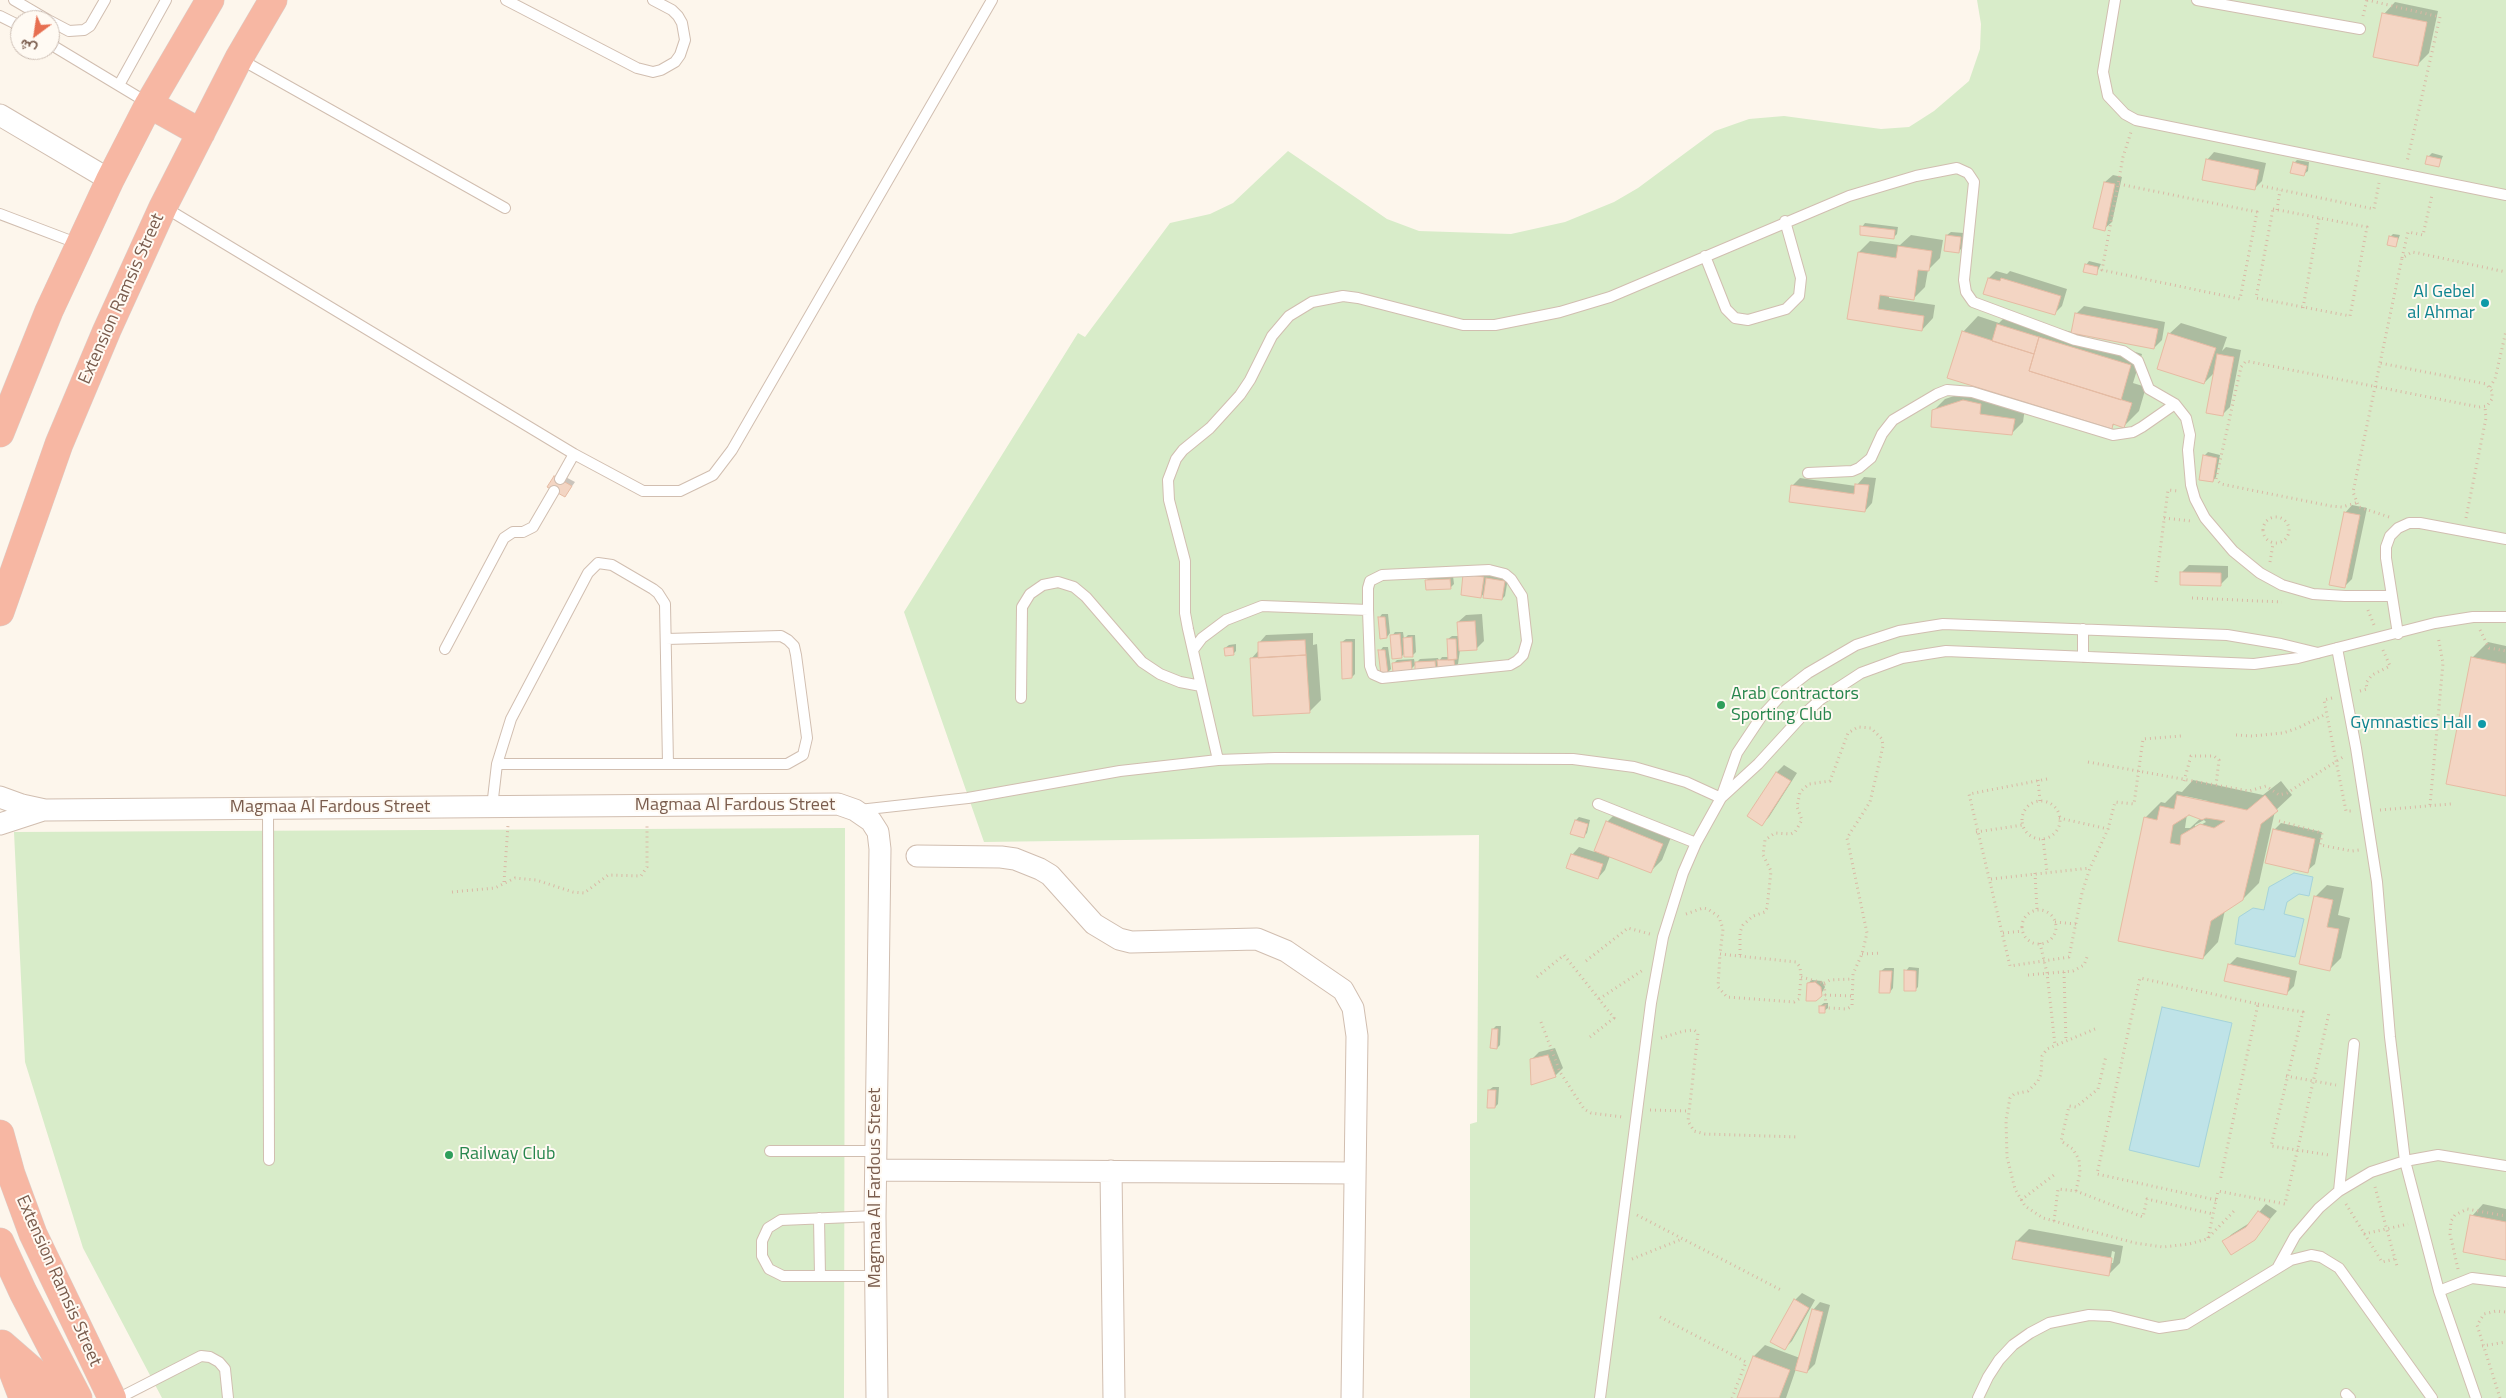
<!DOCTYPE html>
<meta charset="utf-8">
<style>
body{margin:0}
#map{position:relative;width:2506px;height:1398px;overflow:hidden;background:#fdf6ec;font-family:"Titillium Web",Vazirmatn,sans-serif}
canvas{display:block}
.north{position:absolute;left:10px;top:10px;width:50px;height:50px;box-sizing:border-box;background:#fffaf3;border:1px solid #cabbb1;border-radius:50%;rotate:211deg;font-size:14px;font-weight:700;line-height:20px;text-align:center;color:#7a5c4d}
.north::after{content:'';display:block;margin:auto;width:18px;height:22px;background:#e76f51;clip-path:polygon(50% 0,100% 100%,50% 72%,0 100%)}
</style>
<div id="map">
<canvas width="2506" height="1398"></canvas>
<div class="north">ش</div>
</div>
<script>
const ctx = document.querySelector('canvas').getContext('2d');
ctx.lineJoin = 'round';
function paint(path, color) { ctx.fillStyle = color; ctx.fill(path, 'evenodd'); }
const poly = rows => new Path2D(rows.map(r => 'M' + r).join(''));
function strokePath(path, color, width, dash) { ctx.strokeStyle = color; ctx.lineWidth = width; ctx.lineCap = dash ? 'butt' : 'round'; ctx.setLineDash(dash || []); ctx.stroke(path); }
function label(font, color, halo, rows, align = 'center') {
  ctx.font = font + ' "Titillium Web",sans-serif'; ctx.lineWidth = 4; ctx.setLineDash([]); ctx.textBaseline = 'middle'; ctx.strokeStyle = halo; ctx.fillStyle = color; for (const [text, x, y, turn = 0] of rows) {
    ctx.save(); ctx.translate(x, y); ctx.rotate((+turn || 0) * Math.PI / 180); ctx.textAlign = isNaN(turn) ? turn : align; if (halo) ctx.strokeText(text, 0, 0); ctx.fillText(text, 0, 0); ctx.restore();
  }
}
paint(poly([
 [1977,0,2506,0,2506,1398,1470,1398,1470,1124,1477,1122,1479,835,984,842,904,612,1078,333,1085,337,1170,223,1210,214,1233,203,1288,151,1387,219,1419,231,1511,234,1565,222,1614,202,1638,188,1715,131,1749,119,1784,116,1881,129,1909,127,1934,111,1969,81,1980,49,1981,24],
 [845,828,844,1398,162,1398,83,1248,25,1062,14,832]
]), '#d8ecc9');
const water = poly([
 [2294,873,2313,877,2309,896,2299,894,2287,902,2284,914,2304,919,2295,957,2235,944,2239,917,2253,908,2264,910,2269,887,2294,873],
 [2162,1007,2232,1023,2199,1167,2129,1150,2162,1007]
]);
paint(water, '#bfe3e8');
strokePath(water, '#a5d3da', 1);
paint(poly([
 [2395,2,2438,11,2429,53,2417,65,2384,14],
 [2214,152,2266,163,2262,181,2254,189,2207,160],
 [2432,153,2443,156,2438,166,2428,157],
 [2297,160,2309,162,2308,171,2304,174,2294,163],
 [2113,175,2122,177,2112,222,2104,229,2105,182],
 [1865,223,1898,227,1897,234,1894,237,1862,227],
 [1951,232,1964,233,1962,248,1958,252,1945,250,1947,235],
 [2393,234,2400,235,2396,245,2390,237],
 [1911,235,1943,240,1940,258,1928,270,1925,287,1913,299,1889,295,1889,298,1935,305,1933,318,1922,330,1849,318,1859,252,1870,241,1900,245],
 [2089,261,2101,264,2096,274,2086,265],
 [1996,271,2007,274,2010,271,2067,289,2062,306,2054,314,1989,278],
 [2084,306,2165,322,2162,340,2154,348,2083,334,2083,336,2142,354,2133,383,2146,387,2139,411,2124,426,2115,424,2111,427,1963,332,1978,316,1999,323,2005,317,2072,332,2076,314],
 [2181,323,2227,337,2222,351,2226,347,2241,350,2230,407,2222,415,2215,372,2204,383,2169,334],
 [1975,389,1992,393,1991,402,2025,408,2023,422,2012,433,1933,411,1945,399],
 [2208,452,2220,455,2216,477,2213,481,2204,456],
 [558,473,575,482,565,496,549,487],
 [1864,477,1876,478,1872,503,1865,511,1792,486,1800,478,1856,486],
 [2352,505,2367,508,2352,579,2344,587,2345,513],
 [2189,565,2228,566,2228,577,2220,585,2182,572],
 [1472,567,1508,578,1505,596,1502,599,1485,592,1481,597,1462,594],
 [1453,576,1454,584,1450,588,1426,581,1430,577],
 [1382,614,1388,614,1390,633,1387,637,1379,618],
 [1482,614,1484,641,1476,649,1460,650,1458,664,1454,668,1439,666,1435,670,1416,664,1411,669,1393,664,1397,660,1414,659,1415,664,1420,659,1438,658,1439,661,1442,657,1449,657,1448,639,1452,636,1459,636,1458,622,1466,615],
 [1395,632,1403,632,1404,639,1408,635,1415,635,1416,652,1412,656,1405,653,1401,657,1392,636],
 [1313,633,1313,645,1317,644,1321,700,1309,712,1251,659,1259,650,1259,643,1266,635],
 [1346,639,1355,639,1355,674,1352,677,1342,642],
 [2488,642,2506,646,2506,795,2472,658],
 [1236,644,1236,651,1233,654,1225,648,1229,645],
 [1383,647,1388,647,1391,669,1387,673,1380,651],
 [1784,765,1797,773,1769,817,1762,824,1777,772],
 [2193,780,2263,795,2281,781,2292,795,2275,811,2259,883,2243,899,2225,910,2218,942,2203,958,2145,818,2161,802,2165,803,2177,791,2182,792],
 [2185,796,2208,801,2207,803,2183,798],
 [2187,814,2201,818,2190,828,2185,828],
 [2204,820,2206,822,2195,828,2195,825],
 [1619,810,1673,832,1662,860,1650,872,1610,856,1605,870,1598,878,1572,855,1579,847,1595,852,1607,822],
 [1579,817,1590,820,1587,833,1583,837,1576,820],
 [2281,823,2322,832,2315,864,2307,871,2274,830],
 [2327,885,2344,888,2338,915,2350,918,2341,958,2329,970,2316,896],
 [2237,957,2297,971,2294,986,2286,994,2229,965],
 [1909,967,1919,968,1918,987,1915,990,1906,971],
 [1885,968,1894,968,1893,988,1890,992,1881,971],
 [1812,980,1822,981,1825,987,1819,998,1808,983],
 [1824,1003,1828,1003,1828,1008,1824,1011,1820,1006],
 [1496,1026,1501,1026,1500,1045,1497,1048,1493,1029],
 [1555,1048,1563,1068,1555,1076,1532,1059,1539,1052],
 [1493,1087,1499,1087,1498,1104,1495,1107,1489,1090],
 [2266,1204,2277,1211,2256,1235,2224,1241,2232,1234,2251,1222],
 [2483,1204,2506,1209,2506,1259,2472,1216],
 [2029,1229,2123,1246,2120,1263,2108,1275,2014,1258,2017,1241],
 [2112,1251,2115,1252,2113,1263,2110,1263],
 [1802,1293,1815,1300,1792,1341,1785,1348,1795,1300],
 [1820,1302,1830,1305,1815,1364,1807,1372,1796,1369,1786,1398,1738,1398,1754,1356,1765,1345,1800,1358,1813,1310]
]), '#0003');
const building = poly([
 [2382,13,2427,22,2418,66,2373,57,2382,13],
 [2427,156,2441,159,2439,167,2425,164,2427,156],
 [2206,159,2259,170,2255,190,2202,180,2206,159],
 [2293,162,2307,166,2304,176,2290,173,2293,162],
 [2104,182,2115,184,2105,231,2093,228,2104,182],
 [1860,226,1895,230,1894,239,1860,235,1860,226],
 [1946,235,1961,237,1959,253,1944,251,1946,235],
 [2389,236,2398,238,2396,247,2387,245,2389,236],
 [1898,246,1932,251,1929,271,1918,270,1914,300,1880,295,1878,309,1924,316,1922,331,1847,319,1858,252,1896,258,1898,246],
 [2085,264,2098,267,2097,275,2083,272,2085,264],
 [1988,278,2000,281,2001,278,2061,296,2055,315,1983,294,1988,278],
 [2075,313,2158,329,2154,349,2071,333,2075,313],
 [1997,324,2039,337,2034,354,1992,341,1997,324],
 [1962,331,2034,354,2029,371,2132,403,2124,428,2113,424,2112,429,1947,378,1962,331],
 [2168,333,2216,348,2204,384,2157,369,2168,333],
 [2039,337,2131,365,2121,400,2029,371,2039,337],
 [2217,354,2234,357,2223,416,2206,413,2217,354],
 [1963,400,1981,404,1980,414,2015,419,2012,435,1931,427,1932,410,1963,400],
 [2203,455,2217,458,2213,482,2199,480,2203,455],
 [554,476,572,486,565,497,547,487,554,476],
 [1855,484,1869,485,1865,512,1789,502,1791,485,1854,494,1855,484],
 [2344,512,2360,515,2345,588,2329,585,2344,512],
 [2180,572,2221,573,2221,586,2180,585,2180,572],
 [1463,574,1484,577,1481,598,1461,595,1463,574],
 [1486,578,1505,581,1502,600,1483,598,1486,578],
 [1450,579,1451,589,1426,590,1425,580,1450,579],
 [1378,617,1385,617,1387,638,1380,639,1378,617],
 [1475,621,1477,650,1459,651,1457,622,1475,621],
 [1400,634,1402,658,1392,659,1390,635,1400,634],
 [1412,637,1413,657,1404,657,1403,638,1412,637],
 [1447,639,1456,639,1457,659,1448,660,1447,639],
 [1305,640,1306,655,1258,658,1258,642,1305,640],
 [1341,642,1352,642,1352,678,1342,679,1341,642],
 [1233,647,1234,655,1225,656,1224,648,1233,647],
 [1378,650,1385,650,1388,674,1381,675,1378,650],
 [1306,655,1310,713,1253,716,1250,658,1306,655],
 [2471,657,2506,664,2506,796,2446,784,2471,657],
 [1437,660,1454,660,1455,669,1438,670,1437,660],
 [1411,661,1412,670,1393,672,1392,663,1411,661],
 [1435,661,1436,671,1415,671,1415,662,1435,661],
 [1776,772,1791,781,1762,826,1747,816,1776,772],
 [2177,795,2247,810,2265,795,2278,811,2261,824,2243,900,2211,921,2203,959,2118,941,2144,817,2157,820,2160,806,2174,809,2177,795],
 [2189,815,2202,820,2206,818,2225,821,2214,828,2200,824,2181,835,2180,845,2170,843,2173,825,2189,815],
 [1575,820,1588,824,1584,838,1570,834,1575,820],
 [1606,821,1663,844,1651,873,1594,851,1606,821],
 [2273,829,2315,839,2308,873,2265,863,2273,829],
 [1571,854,1603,864,1598,879,1566,868,1571,854],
 [2314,896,2333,900,2327,927,2339,929,2330,971,2299,964,2314,896],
 [2228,964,2290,978,2287,995,2224,981,2228,964],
 [1904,970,1916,971,1916,991,1904,991,1904,970],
 [1880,971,1892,971,1890,993,1879,993,1880,971],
 [1815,982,1821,987,1822,996,1816,1001,1806,1001,1807,983,1815,982],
 [1819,1006,1825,1006,1825,1013,1819,1013,1819,1006],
 [1492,1029,1498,1029,1497,1049,1490,1048,1492,1029],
 [1548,1055,1556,1077,1531,1085,1530,1059,1548,1055],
 [1488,1090,1496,1090,1495,1108,1487,1108,1488,1090],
 [2258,1211,2270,1219,2255,1240,2231,1255,2222,1241,2246,1227,2258,1211],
 [2470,1215,2506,1222,2506,1260,2463,1252,2470,1215],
 [2016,1241,2112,1258,2109,1276,2012,1259,2016,1241],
 [1794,1299,1809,1308,1785,1350,1770,1342,1794,1299],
 [1812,1309,1823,1312,1807,1373,1795,1370,1812,1309],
 [1753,1356,1790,1370,1779,1398,1737,1398,1753,1356]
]);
paint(building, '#f3d5c3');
strokePath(building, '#e6bba3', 1);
const lane = poly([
 [14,0,48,20],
 [506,0,637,68,653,72,661,70,675,62,680,55,685,40,682,23,678,16,672,10,653,0],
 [2115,0,2103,72,2108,96,2125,114,2136,120,2506,195],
 [2197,0,2360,29],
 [0,16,20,26],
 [50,21,69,31,84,30,90,26,105,0],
 [50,44,148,103],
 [240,59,505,208],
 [119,85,166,0],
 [164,207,574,454,643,491,680,491,713,475,732,450,992,0],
 [0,214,79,244],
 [1705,256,1726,309,1735,318,1748,320,1786,309,1799,296,1801,278,1785,221],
 [1808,473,1852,471,1859,468,1871,458,1882,434,1893,420,1937,394,1947,390,1972,392,2113,435,2133,432,2142,427,2175,404],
 [560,479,574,454],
 [1489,570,1505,574,1511,579,1522,596,1527,641,1523,655,1517,661,1510,665,1382,678,1373,674,1370,666,1368,610,1368,588,1370,581,1382,575,1489,570],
 [2398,634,2386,558,2386,547,2390,536,2398,528,2409,523,2420,523,2506,539],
 [2337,648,2356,748,2377,882,2390,1037,2405,1161,2439,1291,2476,1398],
 [445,649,504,538,513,532,523,532,533,527,554,491],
 [1193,650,1202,638,1226,620,1262,606,1368,610],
 [2083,657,2083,629],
 [1021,698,1022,607,1030,594,1043,585,1058,582,1074,587,1086,597,1142,662,1160,674,1180,682,1201,686],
 [1218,760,1188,629,1185,613,1185,561,1169,500,1168,480,1176,459,1183,450,1210,428,1240,395,1250,380,1272,336,1289,316,1312,302,1343,296,1358,298,1463,325,1495,325,1560,312,1610,297,1849,196,1916,176,1957,168,1968,173,1974,182,1964,280,1966,292,1973,302,2075,340,2123,351,2138,361,2149,389,2175,404,2186,418,2190,435,2188,450,2191,485,2195,499,2205,518,2233,551,2260,573,2282,585,2313,594,2345,596,2392,596],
 [497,764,787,764,803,755,807,738,796,655,794,646,788,640,781,636,666,639],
 [1722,797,1758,764,1802,716,1821,699,1861,673,1902,658,1946,651,2254,664,2298,658,2435,623,2473,617,2506,617],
 [1598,804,1696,843],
 [492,807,497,764,511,719,588,573,598,563,612,565,653,589,658,593,665,604,668,764],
 [268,808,269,1160],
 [859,810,968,798,1120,771,1218,760,1275,758,1573,759,1634,767,1686,782,1721,798],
 [770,1151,876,1151],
 [2339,1191,2354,1044],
 [875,1216,781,1220,768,1228,762,1241,762,1256,769,1269,783,1276,875,1276],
 [819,1218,820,1276],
 [2278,1267,2295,1236,2319,1208,2339,1191,2371,1172,2405,1161,2438,1155,2506,1166],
 [2439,1291,2472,1278,2506,1282],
 [2346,1394,2350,1398],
 [119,1398,201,1356,210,1357,219,1362,225,1369,228,1398],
 [1600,1398,1651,1003,1663,937,1683,873,1696,843,1721,798,1737,753,1761,717,1786,690,1808,673,1856,645,1899,631,1943,624,2227,635,2281,644,2318,653],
 [1978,1398,1988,1377,1999,1360,2013,1345,2030,1333,2049,1323,2089,1315,2110,1316,2159,1328,2186,1324,2291,1260,2311,1255,2321,1257,2339,1268,2432,1398]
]);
const street = poly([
 [0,115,110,180],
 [0,797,22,805,45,810,838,804,855,810,871,821,878,832,880,849,875,1216,877,1398],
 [0,824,43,810],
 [917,856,1001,857,1015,859,1040,869,1050,875,1094,924,1119,939,1131,942,1257,939,1286,951,1343,990,1353,1008,1357,1036,1352,1398],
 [876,1170,1355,1173],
 [1111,1171,1114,1398]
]);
const highway = poly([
 [149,104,201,133],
 [0,433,49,311,110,180,149,104,210,0],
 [0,612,59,444,107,330,163,207,239,58,273,0],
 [0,1134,11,1174,33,1234,112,1398],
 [0,1242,23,1292,78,1398],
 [2,1344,33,1371,52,1398],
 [4,1348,23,1398]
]);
strokePath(lane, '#d1beb0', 12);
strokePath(street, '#d1beb0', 23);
strokePath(highway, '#dad1cd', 29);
strokePath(poly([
 [2367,0,2440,17,2407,162],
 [2363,16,2367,0],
 [2119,184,2257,212,2240,299,2102,270,2123,157,2131,132],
 [2262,186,2374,209,2379,183],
 [2273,209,2367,227,2350,316,2256,298,2273,209],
 [2277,210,2280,190],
 [2402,258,2408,232,2423,235,2432,195],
 [2303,308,2319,218],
 [2490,387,2495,379,2506,331],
 [2356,503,2342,507,2331,506,2221,484,2216,479,2241,367,2246,361,2479,407,2487,406,2492,399,2492,391,2486,384,2380,363],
 '2263 530a13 13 0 1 1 26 0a13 13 0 1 1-26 0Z',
 [2389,517,2359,507,2353,492,2402,258,2412,252,2418,253,2506,272],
 [2164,518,2191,521],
 [2466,518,2486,418,2485,407],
 [2270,562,2273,544],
 [2156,582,2168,490,2179,491],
 [2192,598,2282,602],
 [2368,610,2374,625],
 [2480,630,2489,648,2506,651],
 [2360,691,2367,689,2366,683,2372,675,2390,666,2383,650],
 [2332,698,2324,700,2346,811,2353,811],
 [2236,735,2252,736,2283,733,2298,728,2326,714],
 [2088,762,2249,791,2266,786,2279,795,2287,793,2343,757],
 [2047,779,1969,794,2010,966,2069,957,2082,893,2090,868,2108,829,2115,802,2134,804,2143,739,2181,736],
 [2038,780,2040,801],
 [2184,781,2191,756,2214,756,2219,760,2216,785],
 '2022 820a19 19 0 1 1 38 0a19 19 0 1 1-38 0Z',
 [2430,805,2443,663,2438,636],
 [2380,810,2451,804],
 [2059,818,2108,829],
 [2279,821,2322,833,2320,845,2352,851,2359,850],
 [1976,832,2023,825],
 [2043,839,2047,872],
 [2035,873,2037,910],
 [1991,879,2090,868],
 [504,882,508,825],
 [452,892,495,888,515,878,536,880,573,892,584,893,608,875,641,876,647,867,647,824],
 '2022 927a17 17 0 1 1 34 0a17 17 0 1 1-34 0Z',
 [1686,914,1703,908,1708,909,1719,917,1723,929,1720,954],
 [2055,922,2076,924],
 [2003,933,2023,931],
 [2040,943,2047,973,2055,1045],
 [1720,954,1796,962,1800,967,1801,977,1799,999,1794,1002,1727,997,1718,987,1720,954],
 [1862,954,1881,953],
 [1740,955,1740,932,1743,925,1753,916,1765,912,1767,908,1771,871,1763,855,1765,840,1775,833,1791,834,1795,832,1802,820,1797,807,1800,792,1809,784,1830,781,1848,733,1858,727,1871,728,1882,739,1883,746,1870,802,1847,838,1867,933,1862,954,1853,974,1852,1006,1847,1009,1828,1008,1826,1005,1824,983,1801,977],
 [1586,961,1628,928,1650,934],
 [2064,972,2066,1042],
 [2028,975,2073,971,2084,965,2087,957],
 [1537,977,1564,955,1614,1018,1590,1037],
 [1824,983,1830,980,1852,979],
 [1825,995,1852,996],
 [1599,999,1643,970],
 [2258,1004,2303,1012,2271,1146,2329,1155],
 [1541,1022,1560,1072,1584,1109,1591,1113,1623,1117],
 [2095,1029,2047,1049,2042,1056,2041,1074,2038,1081,2028,1091,2014,1094,2010,1098,2006,1120,2007,1157,2015,1189,2025,1206,2043,1218,2135,1243,2163,1247,2189,1244,2207,1239,2234,1211],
 [1661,1038,1684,1031,1694,1030,1698,1033,1688,1121,1694,1131,1705,1134,1799,1137],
 [2286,1076,2336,1085],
 [1650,1110,1690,1111],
 [2375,1187,2397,1266],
 [2076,1191,2080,1172,2079,1160,2073,1149,2061,1141,2069,1106,2076,1107,2098,1089,2106,1056],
 [2021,1200,2054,1175],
 [2216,1200,2097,1174,2140,978,2258,1004,2220,1181],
 [2346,1204,2382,1262,2395,1259],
 [1637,1215,1781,1290],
 [2054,1221,2058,1189,2076,1191,2143,1217,2147,1199,2213,1214],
 [2364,1234,2408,1224],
 [2208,1238,2218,1191,2285,1204,2329,1013],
 [1632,1259,1682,1239],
 [2458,1269,2450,1234,2451,1221,2455,1215,2467,1209,2506,1216],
 [1660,1317,1746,1362,1732,1398],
 [2482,1346,2506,1342],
 [2500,1398,2477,1325,2484,1314,2496,1311,2506,1312]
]), '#d9b8a5', 3, [1, 4]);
strokePath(lane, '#fff', 10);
strokePath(street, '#fff', 21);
strokePath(highway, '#f7b7a3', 28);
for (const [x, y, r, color] of [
 [2485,303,5,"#0f9aa8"],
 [1721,705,5,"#2e9e5b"],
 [2482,724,5,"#0f9aa8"],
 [449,1155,5,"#2e9e5b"]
]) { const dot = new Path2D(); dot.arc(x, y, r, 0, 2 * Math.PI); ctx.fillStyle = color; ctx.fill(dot); strokePath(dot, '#fffaf3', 2); }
label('18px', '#0d838f', '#fffaf3', [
 ["Al Gebel",2475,293],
 ["al Ahmar",2475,314],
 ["Gymnastics Hall",2472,724]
], 'right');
label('18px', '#7a5c4d', '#fffaf3', [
 ["Extension Ramsis Street",122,299,-66],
 ["Magmaa Al Fardous Street",735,806],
 ["Magmaa Al Fardous Street",330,808],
 ["Magmaa Al Fardous Street",876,1188,-90],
 ["Extension Ramsis Street",58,1281,66]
]);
label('18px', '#27864d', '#fffaf3', [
 ["Arab Contractors",1731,695],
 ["Sporting Club",1731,716],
 ["Railway Club",459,1155]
], 'left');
</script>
